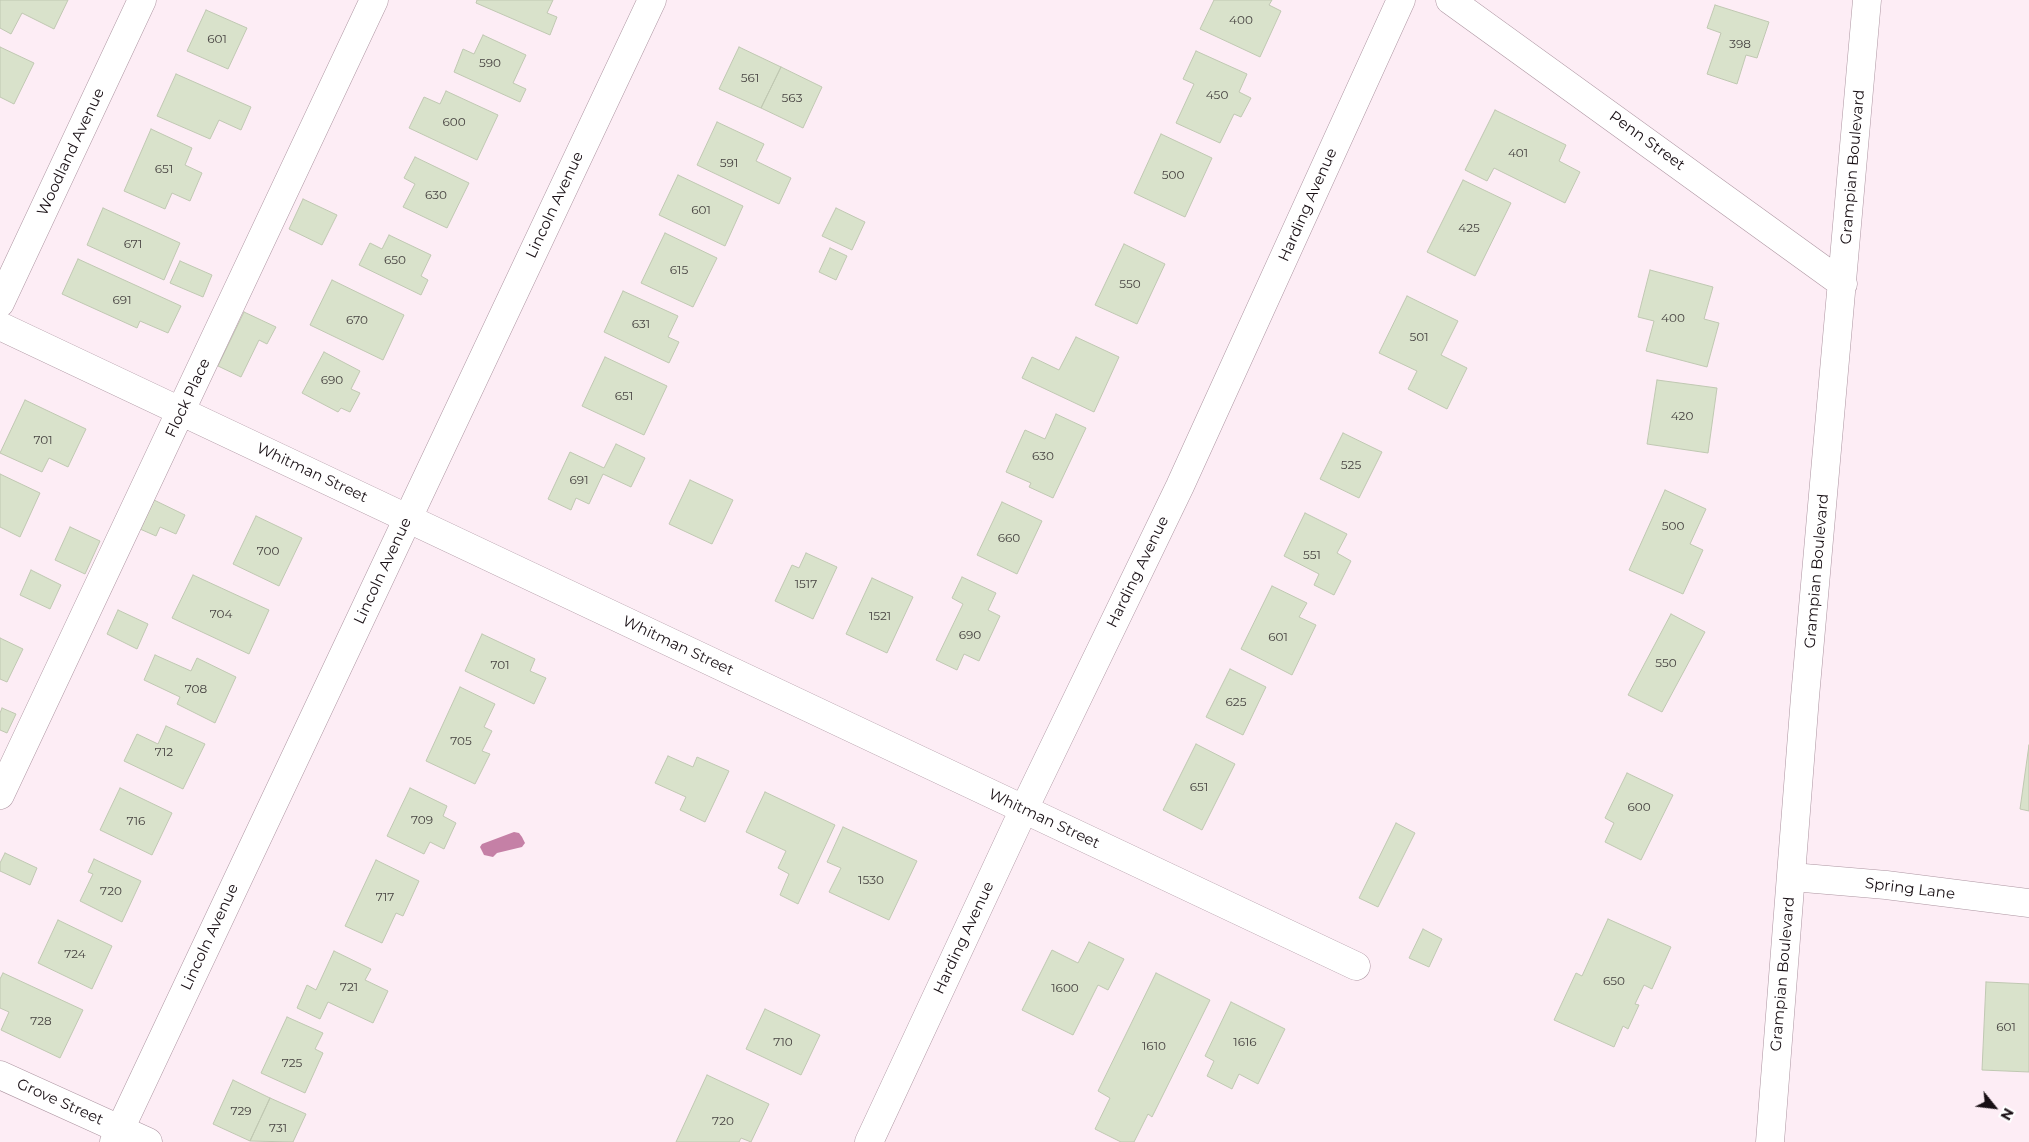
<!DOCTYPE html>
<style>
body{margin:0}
#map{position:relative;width:2029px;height:1142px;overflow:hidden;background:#fdedf5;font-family:Montserrat,sans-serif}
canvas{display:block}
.north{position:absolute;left:1969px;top:1082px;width:50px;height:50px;-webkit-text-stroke:4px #fff;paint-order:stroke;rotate:119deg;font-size:14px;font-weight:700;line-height:20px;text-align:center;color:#180f14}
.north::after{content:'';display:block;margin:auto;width:18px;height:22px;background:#180f14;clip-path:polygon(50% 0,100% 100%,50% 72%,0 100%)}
</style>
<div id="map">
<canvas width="2029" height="1142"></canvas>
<div class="north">N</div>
</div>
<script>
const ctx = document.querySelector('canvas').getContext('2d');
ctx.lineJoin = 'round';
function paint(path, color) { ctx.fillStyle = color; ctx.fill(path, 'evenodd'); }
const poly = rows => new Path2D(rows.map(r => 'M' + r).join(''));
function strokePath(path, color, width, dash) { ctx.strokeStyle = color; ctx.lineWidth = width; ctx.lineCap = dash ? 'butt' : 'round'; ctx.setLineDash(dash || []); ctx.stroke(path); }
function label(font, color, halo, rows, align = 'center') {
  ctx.font = font + ' Montserrat,sans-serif'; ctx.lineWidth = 4; ctx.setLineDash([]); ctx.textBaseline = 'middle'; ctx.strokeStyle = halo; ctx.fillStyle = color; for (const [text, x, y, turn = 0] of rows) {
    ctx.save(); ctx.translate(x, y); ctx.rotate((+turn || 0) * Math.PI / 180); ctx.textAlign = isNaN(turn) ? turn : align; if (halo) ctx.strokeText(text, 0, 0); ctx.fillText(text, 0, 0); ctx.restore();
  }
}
paint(poly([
 [514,832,519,833,522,837,525,843,522,847,497,853,493,857,484,855,480,847,482,844]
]), '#c580a6');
const building = poly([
 [0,0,68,0,54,29,22,13,11,34,0,28,0,0],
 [477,0,553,0,547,13,557,17,550,35,476,3,477,0],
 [1214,0,1272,0,1269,5,1281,11,1260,57,1200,29,1214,0],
 [1715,5,1769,22,1757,58,1746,55,1737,84,1707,74,1721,33,1707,28,1715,5],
 [206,10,247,28,228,69,187,51,206,10],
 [483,35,526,55,513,83,526,89,520,102,454,72,463,49,474,54,483,35],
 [0,47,34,63,14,104,0,97,0,47],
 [739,47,781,67,761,108,719,89,739,47],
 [1196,51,1247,74,1239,92,1251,98,1241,117,1234,114,1220,143,1176,123,1194,84,1183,79,1196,51],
 [781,67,822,87,803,128,761,108,781,67],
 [176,74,251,107,241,130,219,120,210,139,157,116,176,74],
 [446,91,498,115,477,160,409,128,424,97,440,104,446,91],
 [1495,110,1566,145,1559,161,1580,172,1565,203,1494,168,1487,181,1465,170,1495,110],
 [717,122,764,144,756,161,791,178,779,204,697,165,717,122],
 [151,129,192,148,185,165,202,173,190,201,172,193,165,209,124,191,151,129],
 [1161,134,1212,158,1185,217,1134,193,1161,134],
 [415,157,469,183,447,228,403,207,415,184,404,178,415,157],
 [678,175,743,206,725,246,659,215,678,175],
 [1463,180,1511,203,1475,276,1427,252,1463,180],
 [303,199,337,215,322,245,289,229,303,199],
 [103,208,180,243,164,280,87,245,103,208],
 [836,208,865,222,852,250,822,236,836,208],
 [665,233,717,258,693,307,641,283,665,233],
 [389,235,431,255,421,276,428,280,421,295,359,265,370,243,382,249,389,235],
 [1124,244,1165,264,1137,324,1095,305,1124,244],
 [830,248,847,256,836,280,819,272,830,248],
 [78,259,181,306,168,333,140,321,137,328,62,294,78,259],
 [180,261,212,275,203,297,170,283,180,261],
 [1650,270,1713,287,1704,319,1719,323,1707,367,1646,351,1654,321,1638,317,1650,270],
 [332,280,404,315,383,360,310,325,332,280],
 [623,291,678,316,668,337,679,342,669,363,604,332,623,291],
 [1407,296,1458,321,1441,355,1467,368,1447,409,1408,389,1417,371,1379,353,1407,296],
 [244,312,276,327,267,344,259,340,241,377,218,366,244,312],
 [1076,337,1119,357,1094,412,1022,378,1032,357,1059,370,1076,337],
 [324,352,360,371,351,389,360,393,350,412,341,408,338,412,302,393,324,352],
 [605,357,667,386,644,435,582,406,605,357],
 [1657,380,1717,388,1708,453,1647,444,1657,380],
 [25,400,86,429,68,467,49,458,42,472,0,453,25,400],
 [1056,414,1086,428,1053,498,1029,487,1031,483,1006,472,1025,430,1045,439,1056,414],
 [1343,433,1382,452,1359,498,1320,479,1343,433],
 [616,444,645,458,631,487,603,474,589,504,576,498,571,510,548,499,570,452,604,468,616,444],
 [0,474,40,493,20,537,0,527,0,474],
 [690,480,733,500,712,544,669,524,690,480],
 [1665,490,1706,509,1690,544,1703,550,1683,594,1629,570,1665,490],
 [154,500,185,515,176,534,160,527,156,536,140,529,154,500],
 [1002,502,1042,521,1017,574,977,555,1002,502],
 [1305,513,1347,534,1337,553,1351,561,1334,595,1314,585,1319,574,1284,556,1305,513],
 [256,516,302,538,279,586,233,564,256,516],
 [70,527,100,541,85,574,55,560,70,527],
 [806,553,837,567,813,619,775,601,792,565,799,568,806,553],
 [31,570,61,585,50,609,20,595,31,570],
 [193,575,269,610,249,654,172,618,193,575],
 [962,577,996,593,988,610,1000,616,979,661,964,654,957,670,936,660,963,604,952,598,962,577],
 [872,578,913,597,887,653,846,634,872,578],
 [1272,586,1307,603,1299,617,1316,625,1292,675,1241,649,1272,586],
 [118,610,148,624,137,649,107,634,118,610],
 [1671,614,1705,632,1662,712,1628,695,1671,614],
 [482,634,535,659,530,671,546,678,534,704,465,671,482,634],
 [0,638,23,649,7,682,0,679,0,638],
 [155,655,191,671,197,658,236,677,215,723,177,704,180,697,144,680,155,655],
 [1230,669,1266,687,1243,735,1206,717,1230,669],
 [460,687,495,704,484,727,492,731,482,751,490,754,475,784,426,761,460,687],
 [2,708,16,714,7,733,0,730,0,713,2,708],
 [166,726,205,744,183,789,124,761,137,734,158,744,166,726],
 [1196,744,1235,764,1202,830,1163,810,1196,744],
 [2029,745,2029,811,2020,809,2029,745],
 [668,756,693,767,697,757,729,771,705,822,680,810,686,797,655,783,668,756],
 [1627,773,1673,795,1641,860,1605,842,1614,823,1605,818,1627,773],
 [120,788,172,813,152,855,100,830,120,788],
 [410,788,447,806,443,816,456,823,444,849,430,842,424,854,387,836,410,788],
 [765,792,835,825,798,904,780,895,789,874,778,868,786,851,746,832,765,792],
 [1396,823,1415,833,1378,907,1359,898,1396,823],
 [843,827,917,861,889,920,829,892,841,868,827,862,843,827],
 [5,853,37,868,30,885,0,871,0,863,5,853],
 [94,859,141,881,122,922,80,901,93,874,88,872,94,859],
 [376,860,419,881,403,916,396,913,382,943,345,926,376,860],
 [1608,919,1671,947,1652,989,1644,985,1635,1004,1639,1005,1628,1029,1623,1026,1614,1047,1554,1020,1576,973,1582,976,1608,919],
 [58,920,112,946,92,989,38,963,58,920],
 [1423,929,1442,939,1429,967,1409,958,1423,929],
 [1089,942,1124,959,1108,990,1098,985,1073,1035,1022,1010,1052,950,1078,963,1089,942],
 [334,951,371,969,365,980,388,991,373,1023,328,1002,320,1019,297,1008,307,985,316,990,334,951],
 [3,973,83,1010,60,1058,1,1030,9,1012,0,1008,0,979,3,973],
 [1156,973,1210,1000,1152,1117,1148,1114,1134,1142,1121,1142,1095,1129,1110,1098,1098,1091,1156,973],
 [1986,982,2029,984,2029,1072,1982,1070,1986,982],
 [1231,1002,1285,1029,1258,1084,1239,1074,1232,1089,1207,1076,1214,1061,1205,1056,1231,1002],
 [765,1009,820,1035,801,1075,746,1049,765,1009],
 [287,1017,323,1033,315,1049,323,1053,305,1093,261,1073,287,1017],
 [707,1075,769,1104,751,1142,741,1138,739,1142,676,1142,707,1075],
 [233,1080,270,1098,250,1141,213,1124,233,1080],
 [270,1098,306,1114,293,1142,250,1141,270,1098]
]);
paint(building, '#d9e2cb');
strokePath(building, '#c0c8b2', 1);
const street = poly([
 [0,303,142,0],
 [0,326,1356,966],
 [0,795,374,0],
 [1792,877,1886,885,2029,903],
 [0,1075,148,1142],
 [114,1142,652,0],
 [869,1142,1024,809,1180,486,1401,0]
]);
const secondary = poly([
 [1450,0,1843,284],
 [1770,1142,1805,697,1867,0]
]);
strokePath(street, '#ad95a1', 29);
strokePath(secondary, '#ad95a1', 29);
strokePath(street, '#fff', 28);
strokePath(secondary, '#fff', 28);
label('12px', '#484442', null, [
 ["400",1241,20],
 ["601",217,39],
 ["398",1740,44],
 ["590",490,63],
 ["561",750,78],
 ["450",1217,95],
 ["563",792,98],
 ["600",454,122],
 ["401",1518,153],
 ["591",729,163],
 ["651",164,169],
 ["500",1173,175],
 ["630",436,195],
 ["601",701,210],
 ["425",1469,228],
 ["671",133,244],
 ["650",395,260],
 ["615",679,270],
 ["550",1130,284],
 ["691",122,300],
 ["400",1673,318],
 ["670",357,320],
 ["631",641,324],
 ["501",1419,337],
 ["690",332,380],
 ["651",624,396],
 ["420",1682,416],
 ["701",43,440],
 ["630",1043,456],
 ["525",1351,465],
 ["691",579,480],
 ["500",1673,526],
 ["660",1009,538],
 ["700",268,551],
 ["551",1312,555],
 ["1517",806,584],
 ["704",221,614],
 ["1521",880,616],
 ["690",970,635],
 ["601",1278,637],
 ["550",1666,663],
 ["701",500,665],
 ["708",196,689],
 ["625",1236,702],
 ["705",461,741],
 ["712",164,752],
 ["651",1199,787],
 ["600",1639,807],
 ["709",422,820],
 ["716",136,821],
 ["1530",871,880],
 ["720",111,891],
 ["717",385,897],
 ["724",75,954],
 ["650",1614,981],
 ["721",349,987],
 ["1600",1065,988],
 ["728",41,1021],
 ["601",2006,1027],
 ["710",783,1042],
 ["1616",1245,1042],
 ["1610",1154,1046],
 ["725",292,1063],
 ["729",241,1111],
 ["720",723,1121],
 ["731",278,1128]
]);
label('15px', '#180f14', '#fff', [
 ["Penn Street",1647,141,36],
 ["Woodland Avenue",71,152,-65],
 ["Grampian Boulevard",1853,167,-85],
 ["Lincoln Avenue",555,205,-65],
 ["Harding Avenue",1308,205,-66],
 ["Flock Place",188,398,-65],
 ["Whitman Street",312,473,25],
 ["Lincoln Avenue",383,571,-65],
 ["Grampian Boulevard",1817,571,-85],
 ["Harding Avenue",1138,572,-64],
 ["Whitman Street",678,646,25],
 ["Whitman Street",1044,819,25],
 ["Spring Lane",1910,889,7],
 ["Lincoln Avenue",210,937,-65],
 ["Harding Avenue",964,938,-65],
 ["Grampian Boulevard",1783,974,-85],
 ["Grove Street",60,1102,24]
]);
</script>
